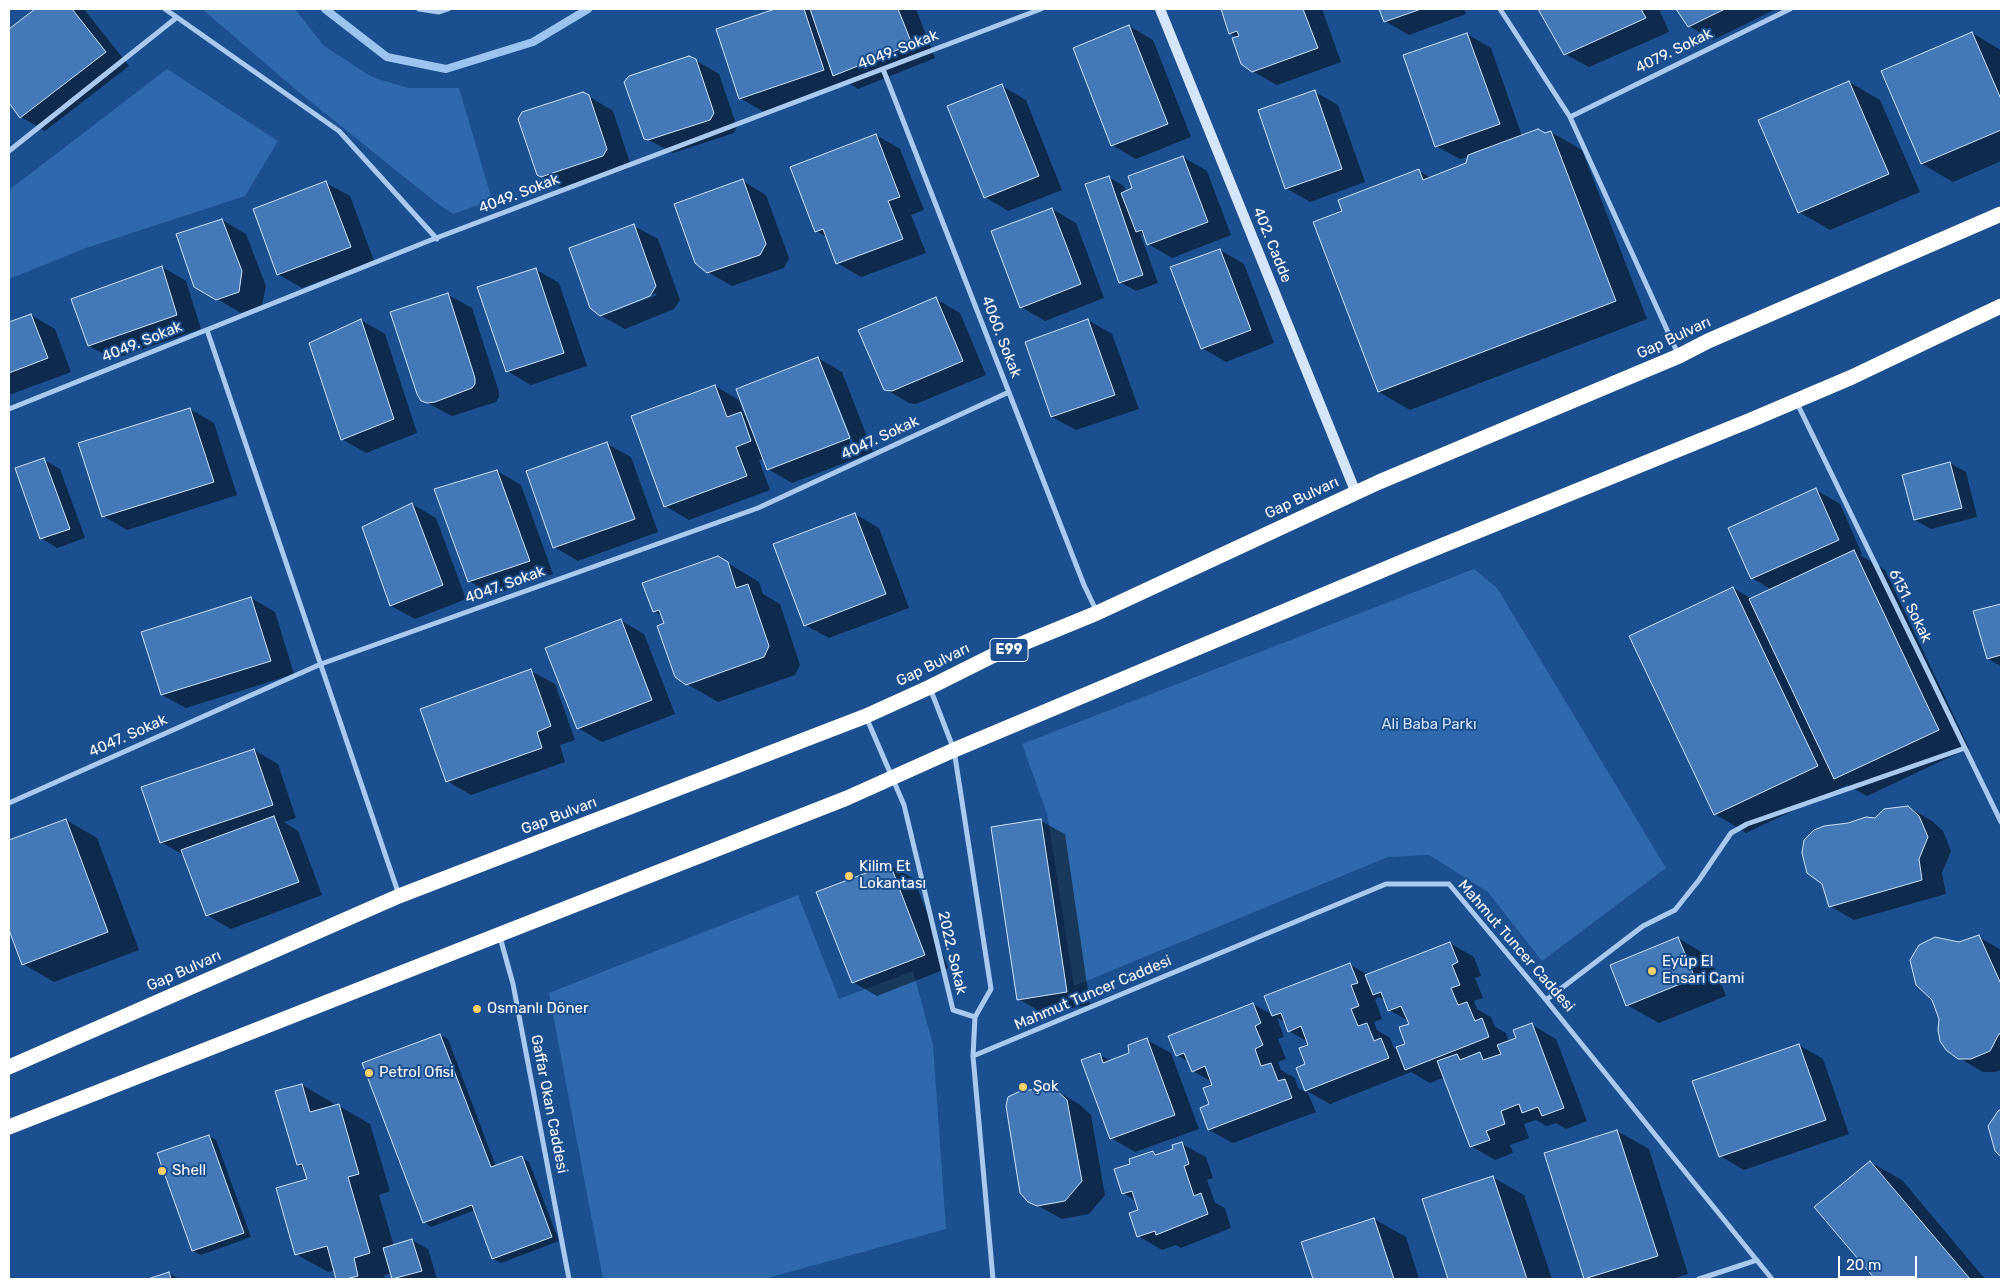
<!DOCTYPE html>
<meta charset="utf-8">
<style>
body{margin:0}
#map{position:relative;width:2010px;height:1288px;overflow:hidden;background:#1b4f8f;font-family:Rubik,sans-serif}
canvas{display:block}
.frame{position:absolute;inset:0;border:10px solid #fff;pointer-events:none}
.scale{position:absolute;left:1838px;top:1256px;width:79px;height:22px;box-sizing:border-box;border:2px solid #fff;border-top:0;padding-left:6px;font-size:15px;line-height:18px;white-space:nowrap;color:#fff;-webkit-text-stroke:4px #1b4f8f;paint-order:stroke}
</style>
<div id="map">
<canvas width="2010" height="1288"></canvas>
<div class="frame"></div>
<div class="scale">20 m</div>
</div>
<script>
const ctx = document.querySelector('canvas').getContext('2d');
ctx.lineJoin = 'round';
function paint(path, color) { ctx.fillStyle = color; ctx.fill(path, 'evenodd'); }
const poly = rows => new Path2D(rows.map(r => 'M' + r).join(''));
function strokePath(path, color, width, dash) { ctx.strokeStyle = color; ctx.lineWidth = width; ctx.lineCap = dash ? 'butt' : 'round'; ctx.setLineDash(dash || []); ctx.stroke(path); }
function label(font, color, halo, rows, align = 'center') {
  ctx.font = font + ' Rubik,sans-serif'; ctx.lineWidth = 4; ctx.setLineDash([]); ctx.textBaseline = 'middle'; ctx.strokeStyle = halo; ctx.fillStyle = color; for (const [text, x, y, turn = 0] of rows) {
    ctx.save(); ctx.translate(x, y); ctx.rotate((+turn || 0) * Math.PI / 180); ctx.textAlign = isNaN(turn) ? turn : align; if (halo) ctx.strokeText(text, 0, 0); ctx.fillText(text, 0, 0); ctx.restore();
  }
}
paint(poly([
 [202,9,295,9,324,46,372,77,408,88,459,88,492,200,453,214,434,201,295,89],
 [167,69,278,141,245,196,86,248,9,279,9,190],
 [1474,569,1497,588,1666,868,1542,961,1488,892,1429,855,1388,857,1074,986,1047,814,1022,744],
 [798,895,839,999,913,971,933,1045,946,1229,764,1279,603,1279,549,993]
]), '#2e69ad');
paint(poly([
 [37,9,84,9,129,66,45,131,21,117,9,101,9,31],
 [779,9,916,9,935,58,858,89,849,83,764,112,740,98,717,30],
 [1222,9,1322,9,1341,62,1277,85,1252,71,1238,38,1230,33],
 [1380,9,1464,9,1466,14,1409,35,1385,21],
 [1540,9,1659,9,1669,32,1589,67,1565,54],
 [1678,9,1776,9,1713,40,1689,26],
 [1129,26,1153,40,1191,137,1136,159,1112,145],
 [1972,33,2001,50,2001,161,1953,182,1922,164],
 [1467,34,1491,48,1522,136,1545,134,1551,132,1582,150,1647,319,1410,410,1379,392,1343,211,1419,171,1431,178,1467,164,1469,157,1460,159,1436,146],
 [695,60,719,74,737,127,734,133,673,153,645,138],
 [1849,82,1880,100,1920,192,1830,230,1799,212],
 [1002,86,1026,100,1062,190,1008,211,985,197],
 [1315,92,1338,105,1365,182,1310,202,1286,188],
 [583,93,613,111,630,163,627,169,566,190,538,174],
 [876,135,900,149,924,210,911,215,926,253,861,277,837,263,827,237,816,231],
 [1183,157,1207,171,1231,235,1172,258,1148,244,1145,236,1140,233,1158,283,1136,291,1120,282,1108,177,1124,186,1126,192],
 [743,181,766,195,789,258,784,268,732,286,708,272],
 [326,183,350,196,374,261,302,288,278,274],
 [1052,209,1076,223,1104,298,1045,321,1021,307],
 [222,220,246,234,266,286,262,305,241,313,195,286],
 [634,226,658,239,680,300,674,309,625,329,600,315],
 [656,293,657,295,610,313,610,311],
 [1220,250,1244,264,1274,343,1226,362,1202,348],
 [162,267,186,281,201,329,113,359,89,346],
 [535,269,559,283,587,366,531,385,507,371],
 [448,295,472,308,499,392,499,397,496,402,452,416,422,400],
 [936,299,960,313,986,375,916,404,909,403,885,389],
 [31,315,55,329,71,372,9,395,9,323],
 [361,320,385,334,417,433,366,453,342,439],
 [1088,320,1112,334,1139,409,1076,430,1052,417,1026,342],
 [818,358,842,372,873,452,792,483,768,469,764,458,759,460,770,490,689,520,665,506,715,386,739,400,744,415,748,417],
 [825,377,827,377,853,443,851,444],
 [190,409,214,423,237,495,127,530,103,516],
 [607,444,631,457,658,532,578,561,554,547],
 [44,460,60,469,85,538,57,548,41,538],
 [1950,463,1966,472,1977,517,1931,529,1915,520],
 [497,471,521,485,553,574,493,595,469,581],
 [1816,490,1840,504,1862,554,1860,555,1885,570,1969,748,1867,796,1847,785,1746,833,1715,814,1733,588,1752,599,1772,590,1752,578],
 [412,504,436,518,466,599,415,619,391,606,363,527],
 [855,514,879,528,909,608,829,638,805,625],
 [718,557,759,582,763,594,780,604,800,665,795,675,718,702,687,684,662,616,654,611],
 [251,598,275,612,294,674,186,708,162,695],
 [2001,605,2001,666,1988,659,1975,612],
 [620,620,644,634,675,714,602,742,578,728],
 [531,671,555,684,575,740,560,745,565,762,471,795,447,781],
 [254,750,278,764,296,818,284,822,298,831,322,895,231,929,207,915,185,856,161,842],
 [1908,807,1932,821,1943,831,1951,851,1942,873,1946,894,1854,920,1830,906,1876,819],
 [66,820,97,838,139,950,54,982,23,964,9,927,9,842],
 [1041,821,1065,834,1090,1005,1042,1013,1019,999],
 [890,865,914,879,948,968,877,996,853,982],
 [1979,937,2001,950,2001,1070,1996,1072,1983,1072,1959,1058],
 [1678,938,1710,957,1726,996,1659,1023,1627,1005],
 [1450,943,1474,957,1481,976,1475,978,1483,998,1474,1001,1477,1009,1491,1017,1495,1027,1506,1033,1509,1042,1517,1038,1532,1025,1556,1039,1587,1121,1566,1129,1556,1123,1547,1126,1536,1120,1524,1124,1529,1138,1510,1145,1513,1153,1495,1160,1471,1146,1445,1077,1430,1083,1411,1072,1330,1104,1307,1091,1316,1112,1233,1143,1209,1130,1201,1108,1210,1105,1214,1085,1212,1082,1193,1071,1189,1062,1177,1055,1253,1004,1273,1015,1349,964,1368,975],
 [1379,997,1386,1001,1389,1010,1409,1021,1410,1024,1407,1044,1399,1050,1394,1048,1390,1038,1377,1030,1374,1022,1382,1019,1375,999],
 [1277,1018,1285,1022,1289,1031,1308,1042,1309,1045,1306,1065,1297,1069,1307,1093,1298,1088,1295,1078,1281,1070,1278,1062,1286,1059,1278,1039,1284,1037],
 [1369,1033,1372,1033,1378,1046,1375,1047],
 [440,1035,448,1039,496,1167,521,1157,529,1162,559,1241,501,1263,493,1259,475,1210,431,1227,424,1222],
 [1147,1040,1171,1053,1199,1129,1135,1152,1111,1138,1100,1055,1111,1061,1130,1054],
 [1799,1045,1823,1059,1849,1134,1744,1170,1720,1156],
 [302,1085,333,1103,334,1107,339,1106,370,1124,390,1191,379,1195,394,1246,412,1240,428,1249,437,1279,394,1279,392,1273,384,1275,385,1279,338,1279,335,1270,328,1272,296,1254,308,1180,305,1169,298,1165],
 [353,1251,356,1263,354,1263],
 [1055,1090,1079,1104,1091,1115,1105,1195,1089,1214,1062,1219,1029,1201],
 [1617,1131,1649,1149,1688,1274,1672,1279,1585,1279],
 [209,1136,216,1140,251,1237,201,1255,193,1251],
 [1182,1144,1206,1157,1213,1178,1207,1180,1215,1203,1225,1208,1231,1228,1181,1248,1176,1245,1162,1250,1138,1236,1140,1211,1136,1201,1123,1193,1132,1165,1153,1152,1159,1155,1175,1150],
 [1870,1162,1902,1180,1985,1279,1877,1279,1816,1207],
 [1492,1177,1524,1195,1552,1279,1450,1279,1423,1200],
 [1374,1219,1406,1237,1419,1279,1314,1279,1302,1242],
 [169,1273,179,1279,152,1279]
]), '#0007');
strokePath(poly([
 [325,9,387,57,446,69,533,42,588,9]
]), '#9cc4f0', 8);
const building = poly([
 [35,9,72,9,106,52,20,118,9,103,9,29,35,9],
 [775,9,804,9,824,70,739,99,716,29,775,9],
 [810,9,898,9,912,44,833,76,810,9],
 [1221,9,1303,9,1318,48,1252,72,1241,64,1232,38,1239,36,1237,31,1229,34,1221,9],
 [1379,9,1421,9,1384,22,1379,9],
 [1538,9,1641,9,1646,18,1564,55,1538,9],
 [1676,9,1725,9,1688,27,1676,9],
 [1129,25,1168,124,1111,146,1073,48,1129,25],
 [1972,32,2001,99,2001,130,1921,164,1881,71,1972,32],
 [1467,33,1500,124,1435,147,1403,55,1467,33],
 [689,56,696,59,714,113,710,120,648,140,644,139,624,82,629,76,689,56],
 [1849,81,1889,174,1798,213,1758,120,1849,81],
 [1002,84,1039,176,984,198,947,106,1002,84],
 [1315,90,1342,169,1285,189,1258,110,1315,90],
 [583,92,589,95,607,149,603,156,541,177,537,175,518,119,522,112,583,92],
 [1538,129,1545,133,1551,131,1616,301,1378,392,1313,222,1342,211,1338,200,1419,169,1423,180,1466,163,1468,155,1538,129],
 [876,134,900,197,888,201,903,239,836,264,823,229,815,232,790,167,876,134],
 [1183,156,1208,222,1147,245,1142,230,1136,232,1121,193,1132,188,1128,176,1183,156],
 [1109,176,1143,275,1119,283,1085,184,1109,176],
 [743,179,766,244,760,255,707,273,695,263,674,204,743,179],
 [326,181,351,247,277,275,253,209,326,181],
 [1052,208,1081,284,1020,308,991,231,1052,208],
 [222,219,242,271,239,292,216,300,194,287,176,234,222,219],
 [634,224,656,286,650,296,600,316,590,308,569,248,634,224],
 [1220,249,1251,330,1201,349,1170,267,1220,249],
 [162,266,177,315,88,346,71,299,162,266],
 [536,268,564,353,506,372,477,287,536,268],
 [448,293,475,378,475,384,472,388,435,402,427,403,421,401,417,394,390,312,448,293],
 [936,297,963,361,892,391,884,390,858,330,936,297],
 [31,314,48,358,9,373,9,322,31,314],
 [361,319,394,419,341,440,309,343,361,319],
 [1088,319,1115,395,1051,417,1025,342,1088,319],
 [818,357,850,438,767,470,736,389,818,357],
 [715,385,727,417,741,412,751,441,736,447,747,476,664,507,631,416,715,385],
 [190,408,214,482,102,517,78,443,190,408],
 [607,442,635,519,553,548,526,471,607,442],
 [44,458,70,529,40,539,15,468,44,458],
 [1950,462,1962,508,1914,520,1902,475,1950,462],
 [497,470,530,561,468,582,434,489,497,470],
 [1816,488,1839,540,1751,579,1728,528,1816,488],
 [412,503,443,585,390,606,362,527,412,503],
 [855,513,886,594,804,626,773,544,855,513],
 [1854,550,1939,730,1834,779,1749,599,1854,550],
 [718,556,728,562,736,588,748,584,769,646,764,657,686,685,675,677,657,626,664,623,659,610,653,612,642,583,718,556],
 [1733,587,1818,766,1714,815,1629,636,1733,587],
 [251,597,271,661,161,695,141,632,251,597],
 [2001,604,2001,655,1987,659,1973,611,2001,604],
 [621,619,652,700,577,729,545,648,621,619],
 [531,669,551,726,537,732,542,748,446,782,420,709,531,669],
 [254,749,273,805,160,843,141,787,254,749],
 [1908,806,1919,816,1928,837,1919,859,1922,880,1829,907,1822,884,1807,873,1802,853,1804,840,1814,830,1824,826,1848,823,1866,817,1875,818,1884,809,1908,806],
 [274,816,299,882,206,916,181,850,274,816],
 [66,819,108,932,22,965,9,930,9,840,66,819],
 [1041,819,1067,992,1017,1000,991,827,1041,819],
 [890,864,925,955,852,983,816,892,890,864],
 [1979,935,2001,984,2001,1033,1999,1034,1990,1051,1971,1059,1958,1059,1946,1050,1940,1041,1938,1030,1939,1019,1932,1000,1916,985,1910,960,1919,945,1935,937,1959,942,1979,935],
 [1678,937,1695,978,1626,1006,1610,965,1678,937],
 [1450,942,1458,962,1452,965,1460,985,1451,988,1458,1005,1467,1002,1475,1021,1482,1018,1489,1037,1405,1070,1396,1047,1405,1044,1399,1027,1409,1024,1401,1006,1388,1011,1381,992,1373,995,1365,975,1450,942],
 [1350,963,1358,983,1351,985,1359,1006,1351,1009,1358,1026,1367,1023,1374,1041,1381,1038,1389,1058,1305,1091,1296,1068,1305,1064,1299,1048,1308,1045,1301,1026,1288,1032,1281,1013,1272,1016,1264,996,1350,963],
 [1253,1003,1261,1023,1255,1026,1263,1045,1255,1049,1261,1066,1271,1063,1278,1081,1285,1079,1292,1098,1208,1130,1200,1108,1209,1104,1203,1088,1212,1085,1205,1066,1192,1072,1184,1053,1176,1056,1168,1036,1253,1003],
 [1532,1023,1564,1108,1542,1116,1538,1107,1522,1113,1519,1104,1501,1111,1505,1124,1486,1131,1490,1140,1470,1147,1437,1061,1457,1054,1460,1060,1480,1052,1483,1060,1501,1054,1497,1045,1516,1038,1513,1030,1532,1023],
 [440,1034,491,1167,522,1156,552,1237,492,1259,472,1205,423,1223,362,1063,440,1034],
 [1147,1038,1175,1115,1110,1139,1081,1060,1100,1053,1103,1063,1129,1053,1128,1045,1147,1038],
 [1799,1044,1826,1120,1719,1157,1692,1081,1799,1044],
 [302,1084,310,1112,339,1104,359,1174,348,1177,370,1253,354,1258,358,1276,346,1279,336,1279,327,1246,295,1255,276,1188,307,1179,302,1164,297,1165,275,1091,302,1084],
 [1047,1087,1055,1089,1067,1100,1082,1181,1065,1201,1037,1206,1028,1202,1020,1193,1006,1106,1008,1097,1018,1092,1047,1087],
 [2001,1109,2001,1157,1995,1151,1988,1126,1998,1111,2001,1109],
 [1617,1130,1658,1256,1584,1279,1544,1153,1617,1130],
 [209,1135,244,1233,192,1251,157,1153,209,1135],
 [1182,1142,1189,1164,1184,1166,1194,1196,1201,1193,1208,1214,1156,1235,1155,1231,1137,1237,1129,1213,1138,1210,1132,1191,1122,1194,1114,1169,1130,1164,1129,1159,1153,1151,1155,1155,1173,1149,1172,1145,1182,1142],
 [1870,1161,1970,1279,1875,1279,1814,1207,1870,1161],
 [1493,1176,1527,1279,1448,1279,1422,1199,1493,1176],
 [1374,1218,1394,1279,1313,1279,1301,1242,1374,1218],
 [412,1239,422,1271,392,1279,383,1248,412,1239],
 [169,1272,171,1279,148,1279,169,1272]
]);
paint(building, '#4478b7');
strokePath(building, '#cfe3fa', 1);
strokePath(poly([
 [165,9,339,131,437,239],
 [419,9,439,12,448,9],
 [1500,9,1570,117,1678,354],
 [883,69,1084,585,1096,610],
 [1570,117,1790,9],
 [9,151,176,18],
 [207,330,399,895],
 [1796,401,2001,822],
 [9,409,431,240,1041,9],
 [930,688,954,750,991,989,975,1017],
 [867,719,904,805,953,1010,975,1017,973,1056,993,1279],
 [9,803,321,664,758,508,1009,392],
 [500,937,513,984,569,1279],
 [1546,1000,1643,926,1675,910,1699,880,1731,833,1747,824,1965,748],
 [973,1056,1386,884,1449,884,1546,1000,1772,1279],
 [1699,1279,1757,1260]
]), '#a9c9ee', 5);
strokePath(poly([
 [1160,9,1356,493]
]), '#d6e6fa', 10);
strokePath(poly([
 [9,1067,399,896,866,716,930,687,992,656,1097,613,1379,482,1679,356,1708,341,2001,214],
 [9,1127,847,798,954,750,1409,559,1751,420,1852,377,2001,306]
]), '#fff', 15);
for (const [x, y, r, color] of [
 [849,876,5,"#ffd166"],
 [1652,971,5,"#ffd166"],
 [477,1009,5,"#ffd166"],
 [369,1073,5,"#ffd166"],
 [1023,1087,5,"#ffd166"],
 [162,1171,5,"#ffd166"]
]) { const dot = new Path2D(); dot.arc(x, y, r, 0, 2 * Math.PI); ctx.fillStyle = color; ctx.fill(dot); strokePath(dot, '#1b4f8f', 2); }
for (const [x, y, w] of [
 [1009,650,38]
]) { const box = new Path2D(); box.roundRect(x - w / 2, y - 11.5, w, 23, 4); ctx.fillStyle = '#1b4f8f'; ctx.fill(box); strokePath(box, '#fff', 1); }
label('bold 14px', '#fff', null, [
 ["E99",1009,650]
]);
label('15px', '#fff', '#1b4f8f', [
 ["4049. Sokak",898,50,-21],
 ["4079. Sokak",1674,51,-26],
 ["4049. Sokak",519,194,-21],
 ["402. Cadde",1272,245,68],
 ["4060. Sokak",1001,337,69],
 ["Gap Bulvarı",1674,338,-25],
 ["4049. Sokak",142,342,-22],
 ["4047. Sokak",880,438,-25],
 ["Gap Bulvarı",1302,498,-25],
 ["4047. Sokak",505,585,-20],
 ["6131. Sokak",1910,606,64],
 ["Gap Bulvarı",933,665,-26],
 ["4047. Sokak",128,736,-24],
 ["Gap Bulvarı",559,816,-21],
 ["Mahmut Tuncer Caddesi",1516,946,49],
 ["2022. Sokak",952,953,77],
 ["Gap Bulvarı",184,971,-24],
 ["Mahmut Tuncer Caddesi",1093,993,-23],
 ["Gaffar Okan Caddesi",549,1104,79]
]);
label('15px', '#cfe3fa', '#1b4f8f', [
 ["Ali Baba Parkı",1429,725]
]);
label('15px', '#fff', '#1b4f8f', [
 ["Kilim Et",859,867],
 ["Lokantası",859,884],
 ["Eyüp El",1662,962],
 ["Ensari Cami",1662,979],
 ["Osmanlı Döner",487,1009],
 ["Petrol Ofisi",379,1073],
 ["Şok",1033,1087],
 ["Shell",172,1171]
], 'left');
</script>
